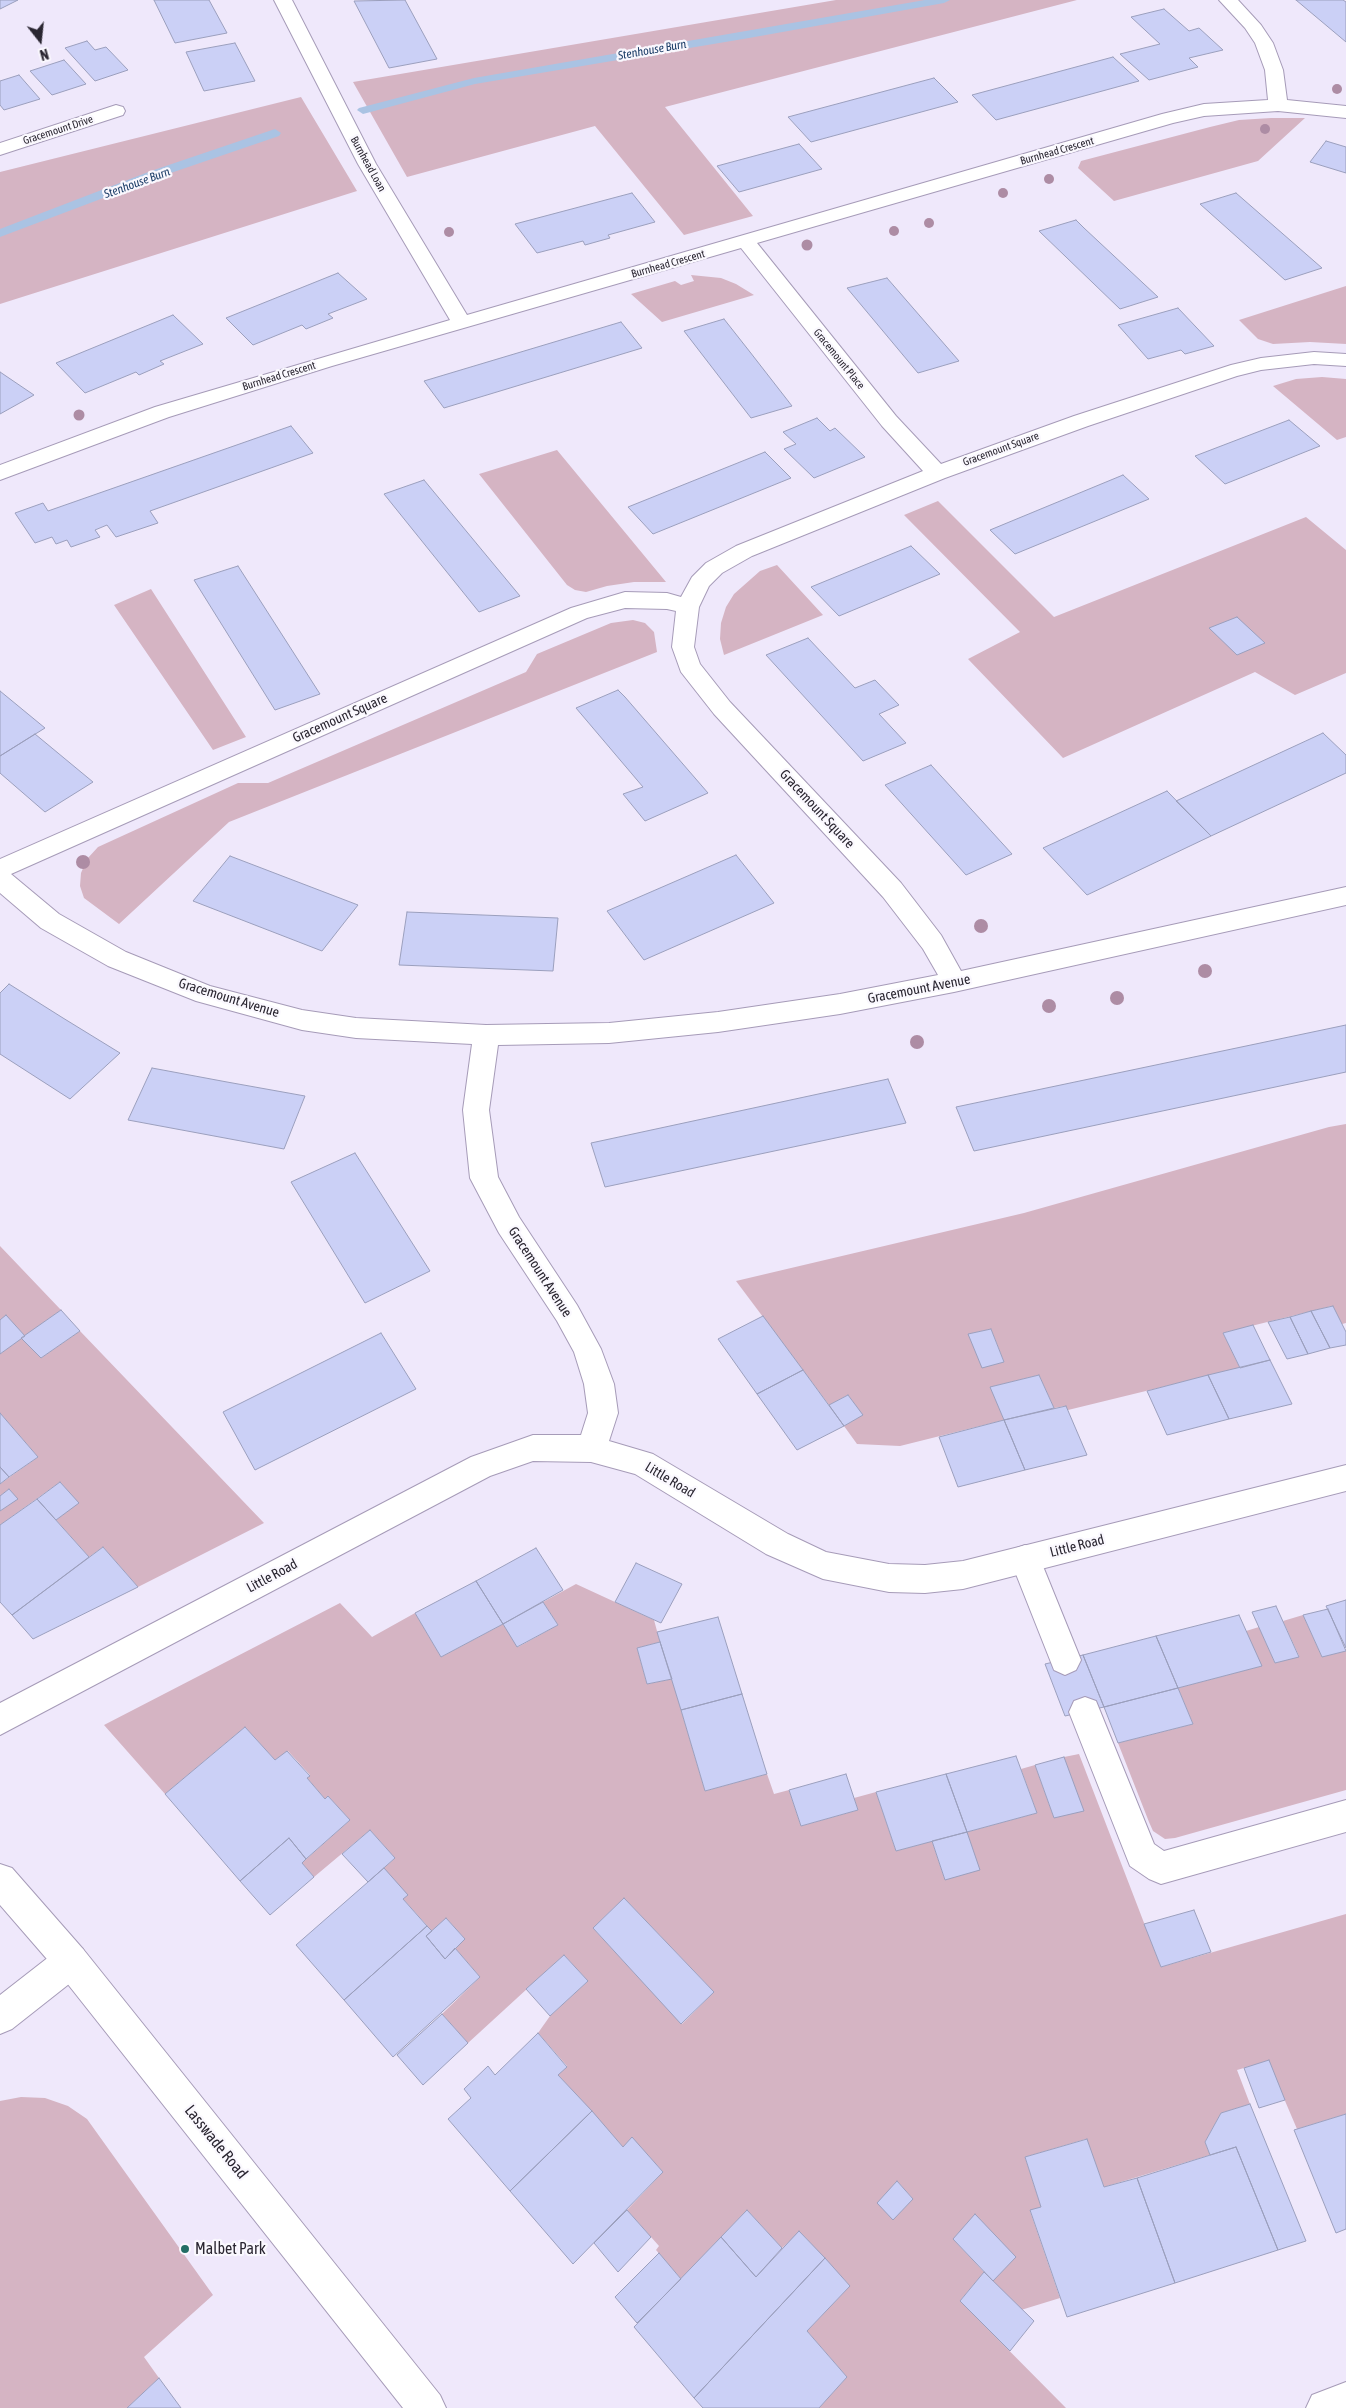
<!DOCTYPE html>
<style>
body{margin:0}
#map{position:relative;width:1346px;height:2408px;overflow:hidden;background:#efe8fb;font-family:"Asap Condensed",sans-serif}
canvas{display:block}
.north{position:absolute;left:15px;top:15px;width:50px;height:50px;-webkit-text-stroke:4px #faf8fe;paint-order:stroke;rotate:164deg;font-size:14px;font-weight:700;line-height:20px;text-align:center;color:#2a2631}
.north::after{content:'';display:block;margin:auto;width:18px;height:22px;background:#2a2631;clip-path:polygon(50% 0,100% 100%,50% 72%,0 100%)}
</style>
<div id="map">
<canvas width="1346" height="2408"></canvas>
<div class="north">N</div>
</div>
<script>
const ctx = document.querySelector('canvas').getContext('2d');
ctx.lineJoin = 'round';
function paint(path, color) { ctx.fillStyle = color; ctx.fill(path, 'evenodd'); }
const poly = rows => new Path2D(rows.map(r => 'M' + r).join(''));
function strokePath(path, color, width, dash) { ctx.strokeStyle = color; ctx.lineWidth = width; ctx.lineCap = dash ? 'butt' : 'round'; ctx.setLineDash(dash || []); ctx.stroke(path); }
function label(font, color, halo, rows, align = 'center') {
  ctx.font = font + ' "Asap Condensed",sans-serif'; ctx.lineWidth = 4.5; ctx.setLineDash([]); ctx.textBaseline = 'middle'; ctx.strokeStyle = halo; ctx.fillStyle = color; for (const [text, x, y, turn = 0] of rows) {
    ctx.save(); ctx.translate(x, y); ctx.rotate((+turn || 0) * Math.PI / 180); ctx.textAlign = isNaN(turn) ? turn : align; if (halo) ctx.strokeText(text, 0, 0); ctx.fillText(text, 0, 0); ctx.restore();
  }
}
paint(poly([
 [836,0,1077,0,665,107,753,216,684,235,595,126,407,177,353,82],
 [301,97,357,191,0,304,0,172],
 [1271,118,1305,118,1258,161,1114,201,1078,168,1081,161,1210,127,1239,120],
 [691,275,721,278,736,284,754,295,662,322,631,294,675,281,681,285,694,281],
 [1346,286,1346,344,1310,342,1273,344,1258,339,1239,320],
 [1322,377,1346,379,1346,437,1337,440,1273,386,1296,379],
 [557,450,666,582,634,582,607,586,586,592,575,590,567,585,479,474],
 [938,501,1054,617,1306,517,1346,550,1346,673,1295,695,1255,672,1063,758,968,659,1020,632,904,515],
 [777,565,823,615,724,655,720,639,721,623,726,607,734,594,760,571],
 [151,589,246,737,213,750,114,605],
 [633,620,645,623,654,632,657,652,229,822,119,924,84,898,80,886,81,873,87,859,98,847,238,783,268,783,526,672,537,654,611,623],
 [1346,1124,1346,1323,1342,1324,1332,1306,1223,1333,1240,1368,1068,1410,1065,1406,1054,1408,1039,1375,991,1387,1004,1420,900,1446,857,1444,844,1426,862,1415,848,1395,829,1405,736,1281,1024,1213,1329,1127],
 [991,1329,1004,1362,982,1367,969,1334],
 [0,1246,61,1310,25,1336,6,1316,0,1320],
 [80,1331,264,1523,138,1587,103,1547,89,1557,56,1520,78,1503,60,1482,0,1525,0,1511,17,1499,9,1489,0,1496,0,1484,38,1457,0,1413,0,1354,21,1338,41,1358],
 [576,1584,654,1620,660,1642,637,1648,647,1684,672,1679,705,1791,767,1774,774,1794,789,1790,801,1826,858,1810,854,1798,876,1792,896,1851,932,1841,945,1880,967,1832,1037,1813,1021,1769,1035,1765,1054,1818,1064,1757,1079,1754,1161,1967,1346,1914,1346,2114,1297,2129,1268,2061,1237,2070,1250,2104,1221,2113,1205,2142,1210,2155,1104,2187,1086,2139,1025,2157,1041,2207,1030,2211,1060,2298,1021,2310,993,2281,1015,2257,975,2215,953,2239,984,2272,960,2301,1066,2408,819,2408,847,2377,807,2331,850,2286,800,2232,782,2248,747,2210,681,2279,656,2250,659,2246,627,2210,663,2172,632,2138,623,2147,558,2075,567,2066,538,2033,550,2016,588,1981,564,1955,468,2043,442,2014,480,1977,455,1948,465,1939,446,1918,432,1931,403,1899,384,1868,395,1858,370,1830,314,1877,302,1863,350,1820,328,1796,325,1799,307,1778,310,1775,288,1751,275,1760,245,1727,165,1794,104,1725,340,1603,372,1637,415,1613,441,1657,503,1624,518,1647,558,1625,543,1602],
 [624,1898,714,1992,682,2024,593,1928],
 [897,2181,913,2199,893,2219,878,2203],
 [1303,1615,1322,1657,1346,1651,1346,1790,1175,1838,1165,1839,1153,1831,1149,1822,1118,1743,1193,1724,1178,1688,1261,1666,1246,1631,1259,1627,1275,1663,1299,1656,1283,1621],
 [21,2097,45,2098,68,2106,87,2119,213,2295,144,2357,159,2378,127,2408,0,2408,0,2101]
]), '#d5b4c3');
paint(poly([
 [925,0,950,0,944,3,749,38,475,84,363,114,357,110,359,108,474,78,925,0],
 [275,129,281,133,279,136,159,177,0,237,0,229,151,171,275,129]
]), '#aac3e3');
const building = poly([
 [0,0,18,0,0,9,0,0],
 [154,0,209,0,227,33,175,43,154,0],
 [405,0,437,59,389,68,354,1,405,0],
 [1296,0,1343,0,1346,2,1346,42,1296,0],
 [1164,9,1189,31,1199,28,1223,50,1189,58,1198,67,1149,80,1120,54,1160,44,1131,17,1164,9],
 [87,41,95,50,106,47,128,70,95,81,65,48,87,41],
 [235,43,255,81,204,91,186,52,235,43],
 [1113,57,1139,81,996,120,972,95,1113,57],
 [64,60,86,84,52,95,30,71,64,60],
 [19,75,40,99,4,110,0,105,0,81,19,75],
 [934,78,958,102,811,142,788,117,934,78],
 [1326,141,1346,147,1346,173,1310,162,1326,141],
 [799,144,822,169,739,192,717,166,799,144],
 [632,193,655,222,608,235,610,238,585,245,583,241,537,253,515,224,632,193],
 [1236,193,1322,268,1285,280,1200,204,1236,193],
 [1076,220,1084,228,1158,297,1120,309,1039,231,1076,220],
 [338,273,367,299,328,314,333,318,306,329,302,325,253,345,226,318,338,273],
 [887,278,959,361,918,373,847,288,887,278],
 [1178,308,1214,346,1185,354,1181,350,1148,359,1118,325,1178,308],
 [173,315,203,344,160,361,164,364,139,375,136,372,85,393,56,363,173,315],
 [724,319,750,352,792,406,751,418,684,331,724,319],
 [621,322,642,348,444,408,424,381,621,322],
 [0,372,34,395,0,414,0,372],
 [817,418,830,431,835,428,865,457,814,478,784,449,796,444,783,432,817,418],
 [1289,420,1320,446,1225,484,1195,456,1289,420],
 [291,426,313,453,150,511,158,523,116,537,107,525,95,530,100,537,71,547,67,540,56,544,52,537,35,543,15,513,43,503,48,511,291,426],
 [765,452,791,478,653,534,628,507,765,452],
 [1123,475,1149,499,1015,554,990,530,1123,475],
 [424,480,467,532,520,596,479,612,384,494,424,480],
 [911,546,940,574,839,616,811,587,911,546],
 [238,566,320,694,275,710,194,580,238,566],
 [1237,617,1265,643,1237,655,1209,628,1237,617],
 [808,638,855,688,875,680,899,705,879,714,906,743,863,761,766,655,808,638],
 [618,690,625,697,708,793,645,821,623,794,643,787,576,708,618,690],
 [0,691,45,728,0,756,0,691],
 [1323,733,1346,755,1346,773,1211,836,1176,801,1323,733],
 [35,734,93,782,45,812,0,773,0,756,35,734],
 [931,765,1012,854,966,875,885,785,931,765],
 [1167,791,1211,836,1087,895,1043,848,1167,791],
 [736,855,774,903,644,960,607,911,736,855],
 [230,856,358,905,322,951,193,901,230,856],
 [407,912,558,918,553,971,399,965,407,912],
 [9,984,63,1018,120,1053,70,1099,0,1054,0,993,9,984],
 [1346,1025,1346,1072,974,1151,956,1107,1346,1025],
 [152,1068,227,1082,305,1096,284,1149,128,1120,152,1068],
 [888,1079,906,1123,605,1187,591,1143,888,1079],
 [355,1153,430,1271,365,1303,291,1182,355,1153],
 [1333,1306,1346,1332,1346,1345,1330,1348,1311,1311,1333,1306],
 [61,1310,80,1331,41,1358,21,1338,61,1310],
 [1311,1311,1330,1348,1308,1354,1290,1317,1311,1311],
 [6,1315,25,1336,0,1354,0,1320,6,1315],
 [763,1316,803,1370,757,1394,718,1339,763,1316],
 [1290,1317,1308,1354,1287,1359,1268,1322,1290,1317],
 [1253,1325,1270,1360,1240,1368,1223,1333,1253,1325],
 [991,1329,1004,1362,982,1368,968,1334,991,1329],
 [381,1333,416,1389,255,1470,223,1412,381,1333],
 [1270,1360,1292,1404,1229,1419,1208,1375,1270,1360],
 [803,1370,844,1426,797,1450,757,1394,803,1370],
 [1039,1375,1054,1408,1004,1420,990,1387,1039,1375],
 [1208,1375,1229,1419,1167,1435,1147,1391,1208,1375],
 [848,1395,863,1415,844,1426,829,1405,848,1395],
 [1066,1406,1087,1455,1025,1470,1004,1420,1066,1406],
 [0,1413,38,1457,9,1477,0,1467,0,1413],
 [1004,1420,1025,1470,958,1487,939,1437,1004,1420],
 [0,1467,9,1477,0,1484,0,1467],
 [60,1482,79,1503,56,1520,37,1499,60,1482],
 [9,1489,18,1499,0,1511,0,1496,9,1489],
 [37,1499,89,1557,12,1615,0,1602,0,1525,37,1499],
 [103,1547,138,1587,33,1639,12,1615,103,1547],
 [536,1548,563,1590,503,1624,476,1581,536,1548],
 [636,1563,682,1584,661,1623,615,1602,636,1563],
 [476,1581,503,1624,441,1657,415,1613,476,1581],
 [1346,1600,1346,1648,1326,1606,1346,1600],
 [543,1602,558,1625,517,1647,503,1624,543,1602],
 [1276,1606,1299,1657,1275,1663,1252,1612,1276,1606],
 [1328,1609,1346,1651,1322,1657,1303,1615,1328,1609],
 [1239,1615,1262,1666,1178,1688,1156,1636,1239,1615],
 [718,1617,742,1694,681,1710,657,1632,718,1617],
 [1156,1636,1178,1688,1104,1707,1083,1655,1156,1636],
 [660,1642,672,1679,647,1684,637,1648,660,1642],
 [1083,1655,1104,1707,1065,1716,1045,1664,1083,1655],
 [1178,1688,1193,1724,1118,1743,1104,1707,1178,1688],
 [742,1694,767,1774,705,1791,681,1710,742,1694],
 [245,1727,275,1760,287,1751,310,1776,307,1778,325,1799,328,1796,350,1820,306,1859,289,1838,240,1881,165,1794,245,1727],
 [1016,1756,1037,1813,967,1832,946,1774,1016,1756],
 [1064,1757,1084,1811,1054,1818,1035,1765,1064,1757],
 [846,1774,858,1810,801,1826,789,1790,846,1774],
 [946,1774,967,1832,896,1851,876,1792,946,1774],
 [370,1830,395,1858,368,1882,342,1854,370,1830],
 [967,1832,980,1870,945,1880,932,1841,967,1832],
 [289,1838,306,1859,302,1863,314,1877,270,1915,240,1881,289,1838],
 [384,1868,408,1895,403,1899,427,1926,344,2000,296,1945,384,1868],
 [624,1898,714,1992,681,2024,593,1928,624,1898],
 [1194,1910,1211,1952,1161,1967,1144,1924,1194,1910],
 [446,1918,465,1939,445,1959,426,1936,446,1918],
 [427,1926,432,1931,426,1936,445,1959,455,1948,480,1977,393,2057,344,2000,427,1926],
 [564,1955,588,1981,550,2016,526,1989,564,1955],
 [442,2014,468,2043,423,2085,397,2055,442,2014],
 [538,2033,567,2067,558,2075,592,2111,510,2191,448,2119,471,2098,464,2089,488,2066,495,2075,538,2033],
 [1269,2060,1285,2100,1259,2108,1244,2068,1269,2060],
 [1250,2104,1306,2241,1278,2250,1236,2147,1210,2155,1205,2142,1221,2113,1250,2104],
 [592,2111,623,2147,632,2137,663,2172,573,2264,510,2191,592,2111],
 [1346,2114,1346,2229,1336,2233,1294,2130,1346,2114],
 [1087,2139,1104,2187,1137,2178,1175,2283,1067,2317,1030,2210,1041,2207,1025,2157,1087,2139],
 [1236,2147,1278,2250,1175,2283,1137,2178,1236,2147],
 [897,2181,913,2199,893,2220,877,2203,897,2181],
 [627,2210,651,2237,618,2272,594,2243,627,2210],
 [747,2210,782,2248,756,2277,721,2237,747,2210],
 [975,2214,1016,2257,993,2281,953,2239,975,2214],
 [799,2231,825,2258,694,2398,634,2327,721,2237,756,2277,799,2231],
 [659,2253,681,2279,637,2323,615,2297,659,2253],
 [825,2258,850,2286,807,2331,847,2377,819,2408,703,2408,694,2398,825,2258],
 [984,2272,1034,2321,1010,2351,960,2301,984,2272],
 [159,2378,181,2408,127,2408,159,2378]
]);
paint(building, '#cbd0f6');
strokePath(building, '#9b9fbd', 1);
const service = poly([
 [1025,1545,1036,1549,1081,1660,1076,1670,1065,1675,1054,1670,1010,1559,1014,1549,1025,1545],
 [1085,1697,1096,1701,1154,1844,1164,1851,1346,1800,1346,1832,1161,1884,1149,1879,1130,1866,1069,1712,1074,1701,1085,1697]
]);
const minor = poly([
 [274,0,292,0,376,164,467,315,1162,114,1204,104,1268,100,1265,70,1255,43,1245,28,1219,0,1238,0,1261,25,1273,43,1283,70,1287,100,1346,106,1346,118,1278,111,1204,116,1173,123,757,243,896,416,941,464,1074,416,1231,365,1261,358,1314,352,1346,354,1346,366,1314,364,1261,370,1237,376,1088,426,945,478,752,556,722,573,709,586,699,607,694,647,700,664,730,702,901,883,941,935,961,971,1346,887,1346,905,954,992,840,1014,718,1032,609,1043,498,1045,489,1110,498,1177,519,1217,577,1305,601,1349,614,1384,618,1413,609,1441,653,1454,788,1534,826,1552,889,1564,925,1565,963,1561,1346,1465,1346,1491,963,1589,925,1593,889,1592,823,1579,766,1554,635,1474,591,1462,533,1461,490,1476,0,1735,0,1703,471,1457,533,1435,581,1435,588,1413,584,1384,574,1352,557,1321,499,1233,470,1178,463,1110,472,1044,356,1038,302,1030,196,1001,108,966,41,928,0,893,0,859,571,608,625,592,667,593,681,597,692,577,706,563,736,546,923,471,882,426,741,248,332,366,169,417,0,480,0,465,155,407,450,320,358,164,274,0],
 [625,608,667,609,676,611,672,647,681,672,714,714,883,897,923,949,938,975,840,994,718,1012,609,1023,486,1025,356,1018,302,1010,210,986,126,952,59,914,11,874,587,618,625,608],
 [116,105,123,107,125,111,123,115,0,155,0,143,116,105],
 [71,1944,83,1949,88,1961,83,1973,12,2029,0,2034,0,1995,59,1949,71,1944],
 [1346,2382,1346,2408,1306,2408,1312,2395,1346,2382]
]);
const tertiary = poly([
 [0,1864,12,1868,83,1949,440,2395,446,2408,403,2408,59,1973,0,1905,0,1864]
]);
strokePath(service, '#a69bb8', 2);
strokePath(minor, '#a69bb8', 2);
strokePath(tertiary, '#a69bb8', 2);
paint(service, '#fff');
paint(minor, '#fff');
paint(tertiary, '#fff');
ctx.fillStyle = '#ad8ca4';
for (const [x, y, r] of [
 [1337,89,5],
 [1265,129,5],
 [1049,179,5],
 [1003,193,5],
 [929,223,5],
 [894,231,5],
 [449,232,5],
 [807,245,5.5],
 [79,415,5.5],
 [83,862,7],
 [981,926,7],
 [1205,971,7],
 [1117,998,7],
 [1049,1006,7],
 [917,1042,7]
]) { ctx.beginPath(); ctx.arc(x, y, r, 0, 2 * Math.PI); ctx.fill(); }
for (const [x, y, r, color] of [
 [185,2249,5,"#236d65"]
]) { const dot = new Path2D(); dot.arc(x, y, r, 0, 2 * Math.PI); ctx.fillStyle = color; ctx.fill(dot); strokePath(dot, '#faf8fe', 2); }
label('11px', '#2a2631', '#faf8fe', [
 ["Gracemount Drive",58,130,-18],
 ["Burnhead Crescent",1057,151,-16],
 ["Burnhead Loan",368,164,61],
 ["Burnhead Crescent",668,264,-16],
 ["Gracemount Place",839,359,51],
 ["Burnhead Crescent",279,376,-17],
 ["Gracemount Square",1001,449,-20]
]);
label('italic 12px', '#1d3e68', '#faf8fe', [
 ["Stenhouse Burn",652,50,-10],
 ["Stenhouse Burn",137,183,-20]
]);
label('14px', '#2a2631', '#faf8fe', [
 ["Gracemount Square",340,718,-24],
 ["Gracemount Square",817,809,47],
 ["Gracemount Avenue",919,989,-11],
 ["Gracemount Avenue",229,998,17],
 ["Gracemount Avenue",540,1272,57],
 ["Little Road",670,1480,31],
 ["Little Road",1077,1546,-14],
 ["Little Road",272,1576,-28]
]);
label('16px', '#2a2631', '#faf8fe', [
 ["Lasswade Road",216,2142,51]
]);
label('16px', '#2a2631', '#faf8fe', [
 ["Malbet Park",195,2249]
], 'left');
</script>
